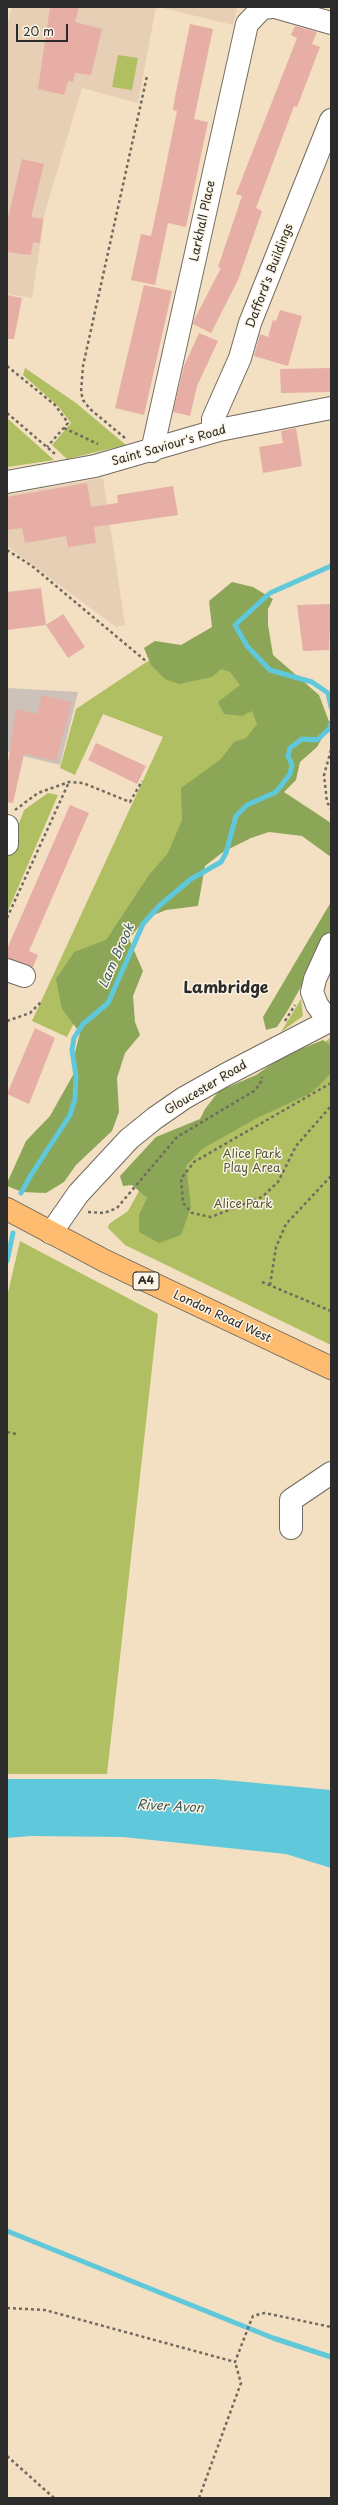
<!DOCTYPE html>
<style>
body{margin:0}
#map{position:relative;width:338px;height:2505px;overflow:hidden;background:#f3dfc1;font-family:"Playpen Sans",sans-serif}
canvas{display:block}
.frame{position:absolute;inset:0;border:8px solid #2b2b2b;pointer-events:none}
.scale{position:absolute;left:16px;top:24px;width:52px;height:18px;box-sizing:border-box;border:2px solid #2b2b2b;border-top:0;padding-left:5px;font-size:12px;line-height:14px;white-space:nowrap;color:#2b2b2b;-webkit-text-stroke:3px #fcf5e5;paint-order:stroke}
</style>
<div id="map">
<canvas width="338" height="2505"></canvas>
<div class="frame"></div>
<div class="scale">20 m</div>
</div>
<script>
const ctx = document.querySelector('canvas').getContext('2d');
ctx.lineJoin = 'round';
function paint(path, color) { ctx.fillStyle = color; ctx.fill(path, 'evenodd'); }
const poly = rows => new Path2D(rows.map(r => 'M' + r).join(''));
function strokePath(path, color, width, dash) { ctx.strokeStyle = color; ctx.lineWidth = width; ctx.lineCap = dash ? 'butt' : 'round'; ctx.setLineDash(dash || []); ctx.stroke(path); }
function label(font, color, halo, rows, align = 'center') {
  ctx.font = font + ' "Playpen Sans",sans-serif'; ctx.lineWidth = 3; ctx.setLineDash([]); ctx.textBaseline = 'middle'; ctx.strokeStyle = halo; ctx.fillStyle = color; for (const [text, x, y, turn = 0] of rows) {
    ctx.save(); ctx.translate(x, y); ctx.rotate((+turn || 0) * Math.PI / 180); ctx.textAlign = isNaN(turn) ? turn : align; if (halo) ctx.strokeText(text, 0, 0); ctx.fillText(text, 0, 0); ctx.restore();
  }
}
paint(poly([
 [12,7,156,7,138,103,82,88,45,212,32,298,7,294,7,25],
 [159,7,237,7,233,25],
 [103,478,125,625,116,627,7,546,7,495]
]), '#e7cfb6');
paint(poly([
 [7,688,78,692,60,765,7,752]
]), '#cdc2b9');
paint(poly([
 [118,55,138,58,132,90,112,87],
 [25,368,76,403,126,445,67,459,52,445,71,423,58,406,23,375],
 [7,418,54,460,8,467],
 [227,649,298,712,131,910,67,1037,32,1021,163,737,103,714,75,775,60,768,76,709,154,657],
 [48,793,58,795,7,913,7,856,24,810],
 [301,999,303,1016,281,1032],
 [331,1037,331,1345,125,1245,108,1228,109,1224,128,1211,144,1182,252,1102],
 [20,1241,158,1314,107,1774,7,1774,7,1297]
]), '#b0bf62');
paint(poly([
 [232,582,253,587,273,599,268,609,268,625,273,655,319,695,330,724,317,747,300,762,296,780,284,792,331,823,331,857,302,836,269,832,251,838,223,852,205,866,198,906,166,910,146,918,129,939,143,971,133,996,135,1022,140,1035,125,1053,117,1078,119,1112,112,1131,76,1165,64,1182,46,1193,22,1192,7,1186,7,1183,26,1141,50,1116,73,1075,75,1052,80,1033,62,1009,56,979,74,952,106,940,149,875,168,853,182,820,181,788,220,760,234,742,246,738,257,724,252,711,242,716,224,714,218,702,240,685,230,672,221,669,212,677,179,684,165,679,151,665,144,648,155,641,181,645,212,627,209,601],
 [331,902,331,933,288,1010,277,1027,266,1030,263,1017],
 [323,1040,331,1046,331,1073,320,1085,309,1094,257,1118,202,1149,186,1166,191,1207,181,1235,159,1243,139,1232,139,1215,147,1198,132,1185,123,1186,120,1176,156,1137,200,1119,205,1109,219,1091,256,1075,283,1056]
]), '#8ca658');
paint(poly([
 [7,1779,214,1779,331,1790,331,1868,286,1854,123,1837,31,1836,7,1838]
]), '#5fc8db');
strokePath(poly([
 [331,566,270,593,235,625,247,646,270,670,312,682,328,693,331,707],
 [21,1193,31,1175,70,1115,75,1099,76,1076,72,1050,74,1038,83,1024,108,1003,143,924,159,906,191,879,221,862,226,853,236,816,247,805,276,792,290,774,292,765,288,756,290,748,302,739,317,740,330,728,331,723],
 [7,1261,13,1233],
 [7,2231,273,2338,331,2357]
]), '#5fc8db', 5);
paint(poly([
 [50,7,79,7,75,22,102,29,91,75,75,73,73,82,68,81,64,95,38,89],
 [190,24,213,29,194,119,208,122,186,227,168,223,155,285,131,280,141,234,151,236,158,204,177,111,173,110,175,97],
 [295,26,317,32,312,44,320,47,297,107,294,106,256,208,262,211,238,280,211,333,193,324,194,320,221,268,218,267,242,196,236,194,297,38,291,35],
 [22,159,44,164,31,217,43,219,40,243,33,242,31,255,7,252,7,222],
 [144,285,172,291,144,415,115,408],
 [7,295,22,298,14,339,7,339],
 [280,310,302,316,288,366,254,356,260,334,268,337,273,320,276,321],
 [199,333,218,341,197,386,190,416,173,412,184,366],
 [331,368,331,392,281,393,280,369],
 [296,428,302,466,263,473,259,447,283,443,281,431],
 [87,483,91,507,118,503,117,495,173,486,178,515,94,527,96,543,68,547,66,536,25,543,22,528,7,530,7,497],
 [41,588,46,625,7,630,7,592],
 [331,604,329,650,303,651,297,605],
 [63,614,85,647,68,658,46,625],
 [42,695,72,702,56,761,24,754,13,803,7,802,7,770,16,709,37,714],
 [96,743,146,766,137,784,88,760],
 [70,805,89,813,29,951,38,955,33,967,7,958,7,949],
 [35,1028,55,1038,29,1104,7,1094]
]), '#e6aea5');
const minor = poly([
 [275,7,331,23],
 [219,430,213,425,213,419,240,358,250,323,331,120],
 [152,451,247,24,262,8,272,7],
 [7,482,95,466,219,430,331,408],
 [7,826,7,844],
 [7,970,24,976],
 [329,1021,317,1005,312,992,315,979,331,944],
 [51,1233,78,1194,129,1139,155,1118,184,1098,225,1075,331,1020],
 [291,1528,291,1500,331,1473]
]);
const highway = poly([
 [7,1209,105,1261,331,1368]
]);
strokePath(minor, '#716a60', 24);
strokePath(highway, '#716a60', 24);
strokePath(poly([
 [7,366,55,405,68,423,47,447],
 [7,413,55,454],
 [64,428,98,444],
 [125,438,90,409,83,400,81,392,83,366,147,76],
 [7,550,32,566,147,662],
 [331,750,324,775,327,802,331,809],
 [15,810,38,793,69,782,83,783,130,802,142,781],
 [7,918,69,782],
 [7,1021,30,1013,42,1001],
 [285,1021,295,1005],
 [331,1083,194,1162,181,1179,183,1203,192,1213,211,1217,262,1197,278,1182,296,1146,331,1106],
 [88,1212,104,1213,117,1208,177,1137,254,1091,260,1084,262,1077],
 [262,1282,331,1311],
 [270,1285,276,1247,286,1224,331,1176],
 [7,1432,16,1434],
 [7,2308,45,2310,235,2362,250,2323,253,2316,260,2314,265,2313,331,2327],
 [7,2456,54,2498],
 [199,2498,241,2383,235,2362]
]), '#716a60', 2.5, [3, 3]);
strokePath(minor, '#fff', 22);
strokePath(highway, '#febc70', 22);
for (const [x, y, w] of [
 [146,1281,26]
]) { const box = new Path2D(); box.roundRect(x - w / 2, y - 9, w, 18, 3); ctx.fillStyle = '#fcf5e5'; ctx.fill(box); strokePath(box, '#2b2b2b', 1); }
label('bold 11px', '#2b2b2b', null, [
 ["A4",146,1281]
]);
label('12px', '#2b2b2b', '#fcf5e5', [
 ["Larkhall Place",203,221,-78],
 ["Dafford's Buildings",270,276,-69],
 ["Saint Saviour's Road",169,446,-16],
 ["Gloucester Road",206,1088,-31],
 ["London Road West",222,1317,25]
]);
label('12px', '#53573c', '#fcf5e5', [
 ["Alice Park",252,1155],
 ["Play Area",252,1169],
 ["Alice Park",243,1205]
]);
label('italic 13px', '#3b5a60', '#fcf5e5', [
 ["Lam Brook",117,956,-66],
 ["River Avon",170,1807,3]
]);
label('bold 16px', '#2b2b2b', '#fcf5e5', [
 ["Lambridge",226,989]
]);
</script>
